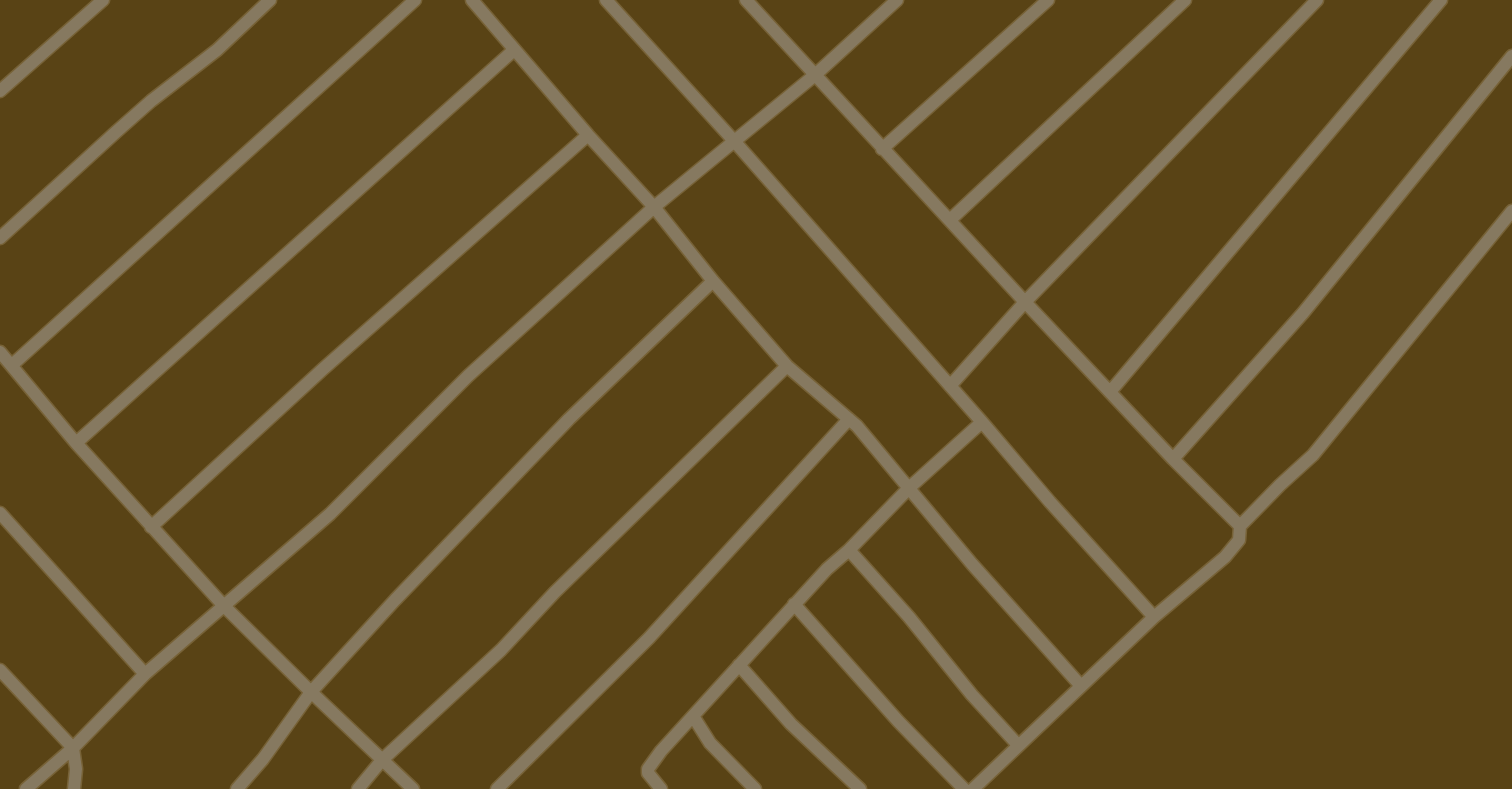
<!DOCTYPE html>
<style>
body{margin:0}
canvas{display:block;background:#594315}
</style>
<canvas width="1512" height="789"></canvas>
<script>
const ctx = document.querySelector('canvas').getContext('2d');
ctx.lineJoin = 'round';
const poly = rows => new Path2D(rows.map(r => 'M' + r).join(''));
function strokePath(path, color, width, dash) { ctx.strokeStyle = color; ctx.lineWidth = width; ctx.lineCap = dash ? 'butt' : 'round'; ctx.setLineDash(dash || []); ctx.stroke(path); }
const street = poly([
 [472,0,588,135,654,207,713,281,787,366,857,426,972,564,1081,686],
 [606,0,735,142,982,422,1050,502,1154,617],
 [746,0,1025,302,1173,459,1240,526],
 [0,91,103,0],
 [882,149,1048,0],
 [950,220,1185,0],
 [0,238,116,132,151,101,217,50,270,0],
 [0,352,76,443,223,605,311,692,413,789],
 [12,365,415,0],
 [950,386,1025,302,1317,0],
 [1110,392,1441,0],
 [76,443,514,50],
 [1173,459,1303,313,1512,56],
 [0,513,145,674],
 [151,527,323,369,588,135],
 [849,550,909,617,972,695,1018,745],
 [794,604,898,721,964,789],
 [739,665,791,724,860,789],
 [0,670,73,748,76,769,74,789],
 [693,716,710,743,755,789],
 [26,789,73,748,145,674,330,514,468,376,565,288,654,207,815,75,897,0],
 [237,789,263,759,311,692,395,600,569,419,713,281],
 [358,789,382,760,501,650,555,592,787,366],
 [497,789,649,638,849,419],
 [661,789,648,773,648,769,661,751,827,569,849,550,909,488,982,422],
 [973,789,1154,617,1225,557,1239,540,1240,526,1280,485,1313,455,1512,211]
]);
strokePath(street, '#776237', 15);
strokePath(street, '#867960', 12);
</script>
